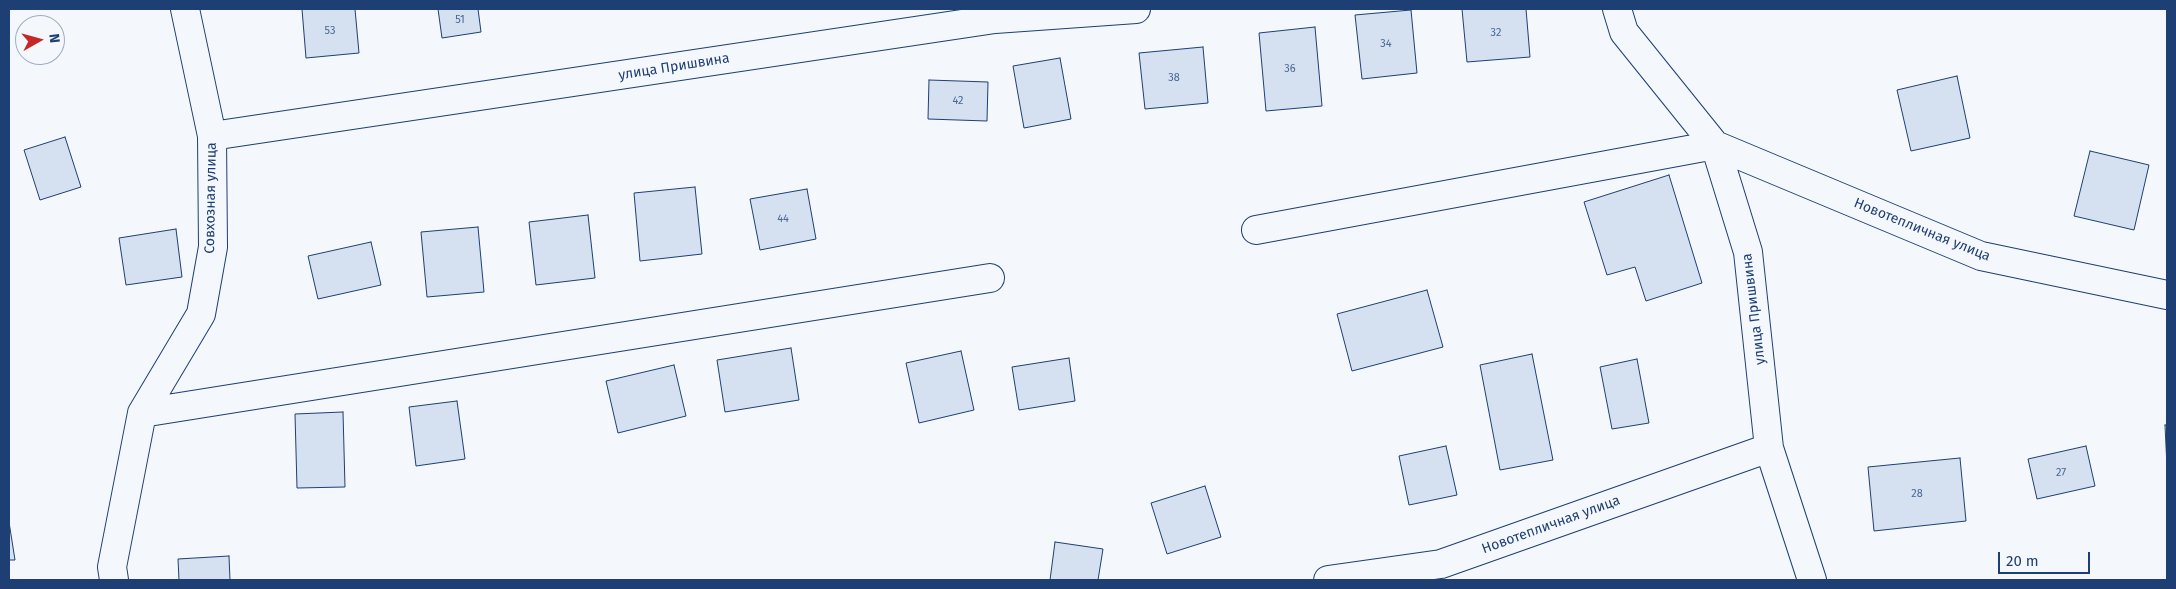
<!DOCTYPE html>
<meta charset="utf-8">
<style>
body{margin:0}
#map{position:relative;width:2176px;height:589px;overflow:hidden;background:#f4f7fb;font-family:"Fira Sans",sans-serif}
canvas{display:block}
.frame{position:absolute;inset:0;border:10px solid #1d3f73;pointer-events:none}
.north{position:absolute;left:15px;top:15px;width:50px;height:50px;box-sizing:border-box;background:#f4f7fb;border:1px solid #9eadc5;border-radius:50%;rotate:83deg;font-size:14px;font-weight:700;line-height:20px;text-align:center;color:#1d3f73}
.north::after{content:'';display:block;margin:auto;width:18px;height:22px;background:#c62828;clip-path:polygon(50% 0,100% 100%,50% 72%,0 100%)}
.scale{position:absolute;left:1998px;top:552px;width:92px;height:22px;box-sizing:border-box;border:2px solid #1d3f73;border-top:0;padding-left:6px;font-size:15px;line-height:18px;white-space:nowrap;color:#1d3f73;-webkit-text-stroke:4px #f4f7fb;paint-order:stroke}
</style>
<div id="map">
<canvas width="2176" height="589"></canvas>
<div class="frame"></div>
<div class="north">N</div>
<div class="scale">20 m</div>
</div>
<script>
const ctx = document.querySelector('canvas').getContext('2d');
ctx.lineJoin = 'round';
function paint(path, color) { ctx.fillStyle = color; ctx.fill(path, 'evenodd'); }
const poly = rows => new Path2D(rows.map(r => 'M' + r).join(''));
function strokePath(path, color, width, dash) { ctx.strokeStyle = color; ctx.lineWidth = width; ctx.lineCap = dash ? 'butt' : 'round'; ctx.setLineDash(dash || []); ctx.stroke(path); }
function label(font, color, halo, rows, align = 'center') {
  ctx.font = font + ' "Fira Sans",sans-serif'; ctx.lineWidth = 4; ctx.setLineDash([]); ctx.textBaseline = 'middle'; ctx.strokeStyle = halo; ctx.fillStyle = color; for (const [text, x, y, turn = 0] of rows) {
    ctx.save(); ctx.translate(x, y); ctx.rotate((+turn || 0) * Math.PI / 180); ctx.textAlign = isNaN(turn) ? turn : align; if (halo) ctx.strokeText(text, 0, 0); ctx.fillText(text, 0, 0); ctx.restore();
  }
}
const building = poly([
 [302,9,355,9,359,53,306,58,302,9],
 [438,9,478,9,481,32,442,38,438,9],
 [1462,9,1526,9,1530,57,1467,62,1462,9],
 [1411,10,1417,73,1362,79,1355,15,1411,10],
 [1315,27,1322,106,1266,111,1259,33,1315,27],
 [1203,47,1208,103,1145,109,1139,53,1203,47],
 [1060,58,1071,119,1024,128,1013,66,1060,58],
 [1957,76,1970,138,1911,151,1897,90,1957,76],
 [929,80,988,82,987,121,928,119,929,80],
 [65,137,81,187,40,200,24,150,65,137],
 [2090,151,2149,165,2134,230,2074,216,2090,151],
 [1669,175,1702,283,1646,301,1635,267,1607,275,1584,202,1669,175],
 [695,187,702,254,640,261,634,193,695,187],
 [807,189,816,239,760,250,750,199,807,189],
 [588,215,595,278,536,285,529,222,588,215],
 [478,227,484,292,427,297,421,232,478,227],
 [176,229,182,277,126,285,119,238,176,229],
 [371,242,381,285,318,299,308,256,371,242],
 [1427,290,1443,347,1352,371,1337,314,1427,290],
 [791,348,799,400,725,412,717,360,791,348],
 [961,351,974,410,919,423,906,363,961,351],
 [1532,354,1553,460,1500,470,1480,365,1532,354],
 [1069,358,1075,401,1019,410,1012,367,1069,358],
 [1637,359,1649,423,1612,429,1600,367,1637,359],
 [674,365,686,416,618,433,606,381,674,365],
 [457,401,465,459,416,466,409,407,457,401],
 [343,412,345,487,297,488,295,414,343,412],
 [2165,425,2167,425,2167,467,2165,425],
 [1446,446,1457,495,1409,505,1399,456,1446,446],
 [2086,446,2095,486,2037,499,2028,459,2086,446],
 [1960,458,1966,521,1874,531,1868,467,1960,458],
 [1205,486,1221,537,1167,554,1151,503,1205,486],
 [9,522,15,560,9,560,9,522],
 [1055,542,1103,549,1098,580,1050,580,1055,542],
 [229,556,230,580,179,580,178,559,229,556]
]);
paint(building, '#d5e0f0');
strokePath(building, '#1d3f73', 1);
const minor = poly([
 [1617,9,1624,32,1715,145,1748,252,1769,448,1812,580],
 [212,136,995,19,1136,9],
 [1256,230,1715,145,1981,256,2167,295],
 [142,413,990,278],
 [114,580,112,567,142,413,201,314,213,247,212,136,185,9],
 [1328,580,1441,564,1769,448]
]);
strokePath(minor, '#1d3f73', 30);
strokePath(minor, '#f4f7fb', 28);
label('11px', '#4b6792', null, [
 ["51",460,20],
 ["53",330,31],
 ["32",1496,33],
 ["34",1386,44],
 ["36",1290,69],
 ["38",1174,78],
 ["42",958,101],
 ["44",783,219],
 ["27",2061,473],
 ["28",1917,494]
]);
label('14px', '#1d3f73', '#f4f7fb', [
 ["улица Пришвина",674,67,-9],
 ["Совхозная улица",211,198,-89],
 ["Новотепличная улица",1922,230,22],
 ["улица Пришвина",1754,309,-97],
 ["Новотепличная улица",1551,525,-20]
]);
</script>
